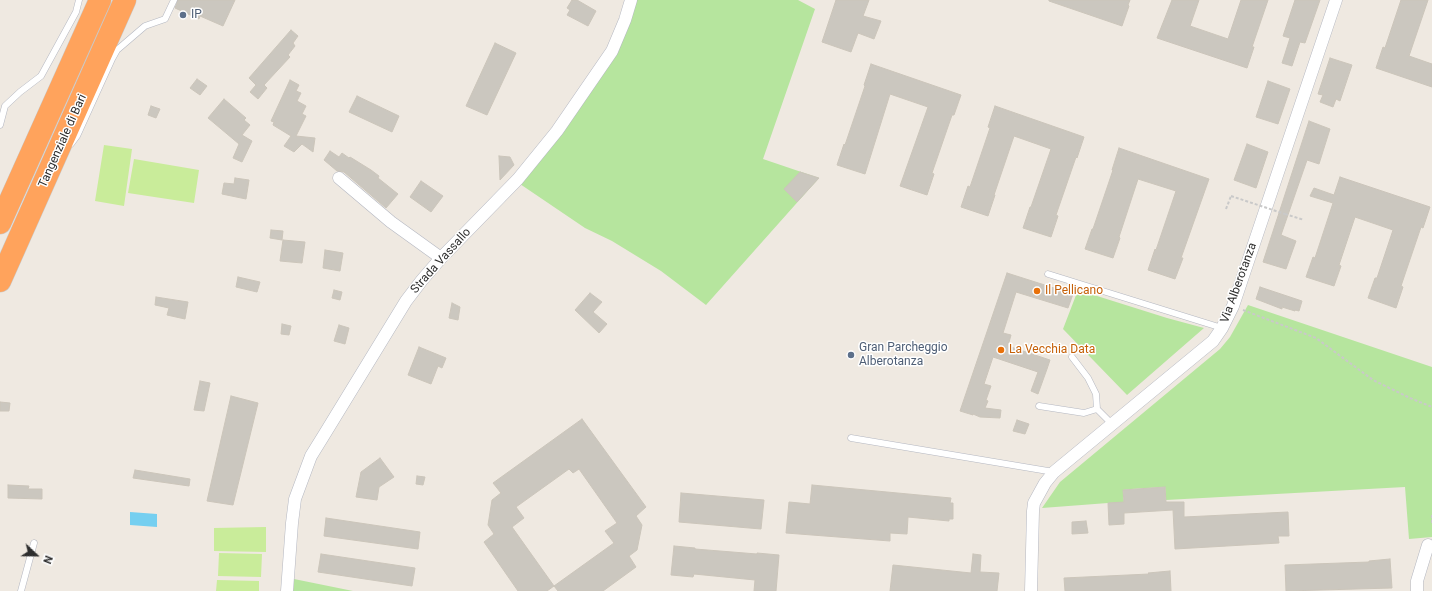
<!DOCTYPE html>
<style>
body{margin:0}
#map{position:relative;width:1432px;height:591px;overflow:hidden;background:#efe9e1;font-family:Roboto,sans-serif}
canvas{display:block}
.north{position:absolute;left:16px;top:535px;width:40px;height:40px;-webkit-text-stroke:3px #fff;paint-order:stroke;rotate:112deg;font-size:11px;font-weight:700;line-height:16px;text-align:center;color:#2e2e2e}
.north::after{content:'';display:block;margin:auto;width:14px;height:18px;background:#2e2e2e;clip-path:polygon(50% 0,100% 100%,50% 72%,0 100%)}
</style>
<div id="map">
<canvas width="1432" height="591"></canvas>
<div class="north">N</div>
</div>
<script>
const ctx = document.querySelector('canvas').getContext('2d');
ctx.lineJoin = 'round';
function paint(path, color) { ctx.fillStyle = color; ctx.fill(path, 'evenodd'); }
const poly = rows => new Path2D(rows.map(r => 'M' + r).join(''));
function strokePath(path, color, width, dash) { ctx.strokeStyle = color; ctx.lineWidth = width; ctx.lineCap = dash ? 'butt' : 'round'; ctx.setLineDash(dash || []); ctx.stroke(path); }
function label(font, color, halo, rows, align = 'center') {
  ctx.font = font + ' Roboto,sans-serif'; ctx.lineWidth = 3; ctx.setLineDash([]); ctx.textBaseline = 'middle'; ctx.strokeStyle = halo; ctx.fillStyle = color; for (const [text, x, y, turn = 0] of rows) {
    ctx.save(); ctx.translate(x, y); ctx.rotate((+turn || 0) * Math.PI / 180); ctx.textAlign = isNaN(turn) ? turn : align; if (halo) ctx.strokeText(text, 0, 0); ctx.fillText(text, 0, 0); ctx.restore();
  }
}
paint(poly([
 [634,0,798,0,815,9,763,159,819,178,706,305,661,271,612,241,585,228,520,184,554,143],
 [1078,290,1167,318,1204,328,1127,395,1063,329],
 [1248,305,1432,367,1432,537,1409,539,1405,487,1166,500,1165,487,1132,489,1123,490,1124,503,1108,503,1042,508,1060,482,1220,349,1230,337],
 [294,579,353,591,293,591]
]), '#b6e59e');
paint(poly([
 [104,145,132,149,124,206,95,201],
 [134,159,199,170,194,203,128,193],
 [266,527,266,552,214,551,214,528],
 [219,553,262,554,261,577,218,576],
 [217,580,259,581,259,591,216,591]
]), '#c9ec9a');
paint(poly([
 [130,512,157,514,157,527,130,525]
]), '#75cff0');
const building = poly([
 [178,0,235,0,223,26,200,16,199,19,175,8,178,0],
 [572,0,577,0,596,11,588,26,567,15,570,10,567,8,572,0],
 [836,0,869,0,863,16,881,21,874,39,858,33,851,52,822,42,836,0],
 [1049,0,1130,0,1128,5,1129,6,1122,26,1049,1,1049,0],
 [1172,0,1199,0,1190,26,1228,39,1241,0,1268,0,1252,47,1254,47,1247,68,1157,38,1172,0],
 [1295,0,1320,0,1305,43,1300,42,1292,66,1282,63,1290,38,1283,36,1295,0],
 [1401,0,1428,0,1409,56,1432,64,1432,87,1376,68,1383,47,1385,48,1401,0],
 [291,30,298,36,293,43,295,46,288,55,290,57,264,85,267,88,258,99,250,92,256,85,249,78,291,30],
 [495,43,516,53,487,115,466,106,495,43],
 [1330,58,1352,65,1340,101,1336,99,1333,107,1320,102,1323,95,1318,94,1330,58],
 [871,64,961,95,954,115,952,115,932,173,934,174,927,195,900,186,928,107,890,94,865,174,837,165,844,144,845,145,865,86,864,85,871,64],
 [197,79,207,86,200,95,190,88,197,79],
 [290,80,299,85,296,91,301,93,297,101,306,106,302,114,306,116,296,136,315,138,313,152,302,144,294,152,284,146,291,136,273,125,274,122,271,121,290,80],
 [1268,81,1290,89,1278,124,1256,117,1268,81],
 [357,96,399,116,392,132,349,112,357,96],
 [224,99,246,118,244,120,250,125,242,135,252,141,242,162,233,158,239,144,208,118,224,99],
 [151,106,160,109,156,118,148,115,151,106],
 [995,106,1084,137,1077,158,1076,157,1056,215,1058,216,1051,237,1023,228,1030,207,1031,207,1051,149,1014,136,994,195,995,195,988,216,961,207,968,186,970,187,990,128,988,127,995,106],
 [1309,121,1330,129,1319,164,1307,160,1281,235,1296,241,1286,269,1263,262,1309,121],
 [1247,144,1268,152,1256,188,1234,180,1247,144],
 [1119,148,1209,179,1181,258,1183,258,1175,279,1148,270,1155,249,1156,250,1176,191,1138,179,1119,237,1120,238,1113,258,1085,249,1092,229,1093,229,1113,170,1112,170,1119,148],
 [330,151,339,157,342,153,349,158,350,157,371,170,379,176,378,178,398,194,386,208,344,172,337,171,324,160,330,151],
 [499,156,510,157,514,165,500,180,499,156],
 [800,172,819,178,797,202,784,189,800,172],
 [1340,177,1430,207,1423,228,1421,227,1401,286,1403,287,1396,308,1368,298,1375,278,1377,278,1393,230,1355,217,1339,265,1341,266,1334,286,1306,277,1313,257,1315,258,1333,203,1310,196,1314,188,1334,195,1340,177],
 [235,178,249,180,246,199,222,194,224,183,234,184,235,178],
 [421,181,443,196,431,212,410,197,421,181],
 [271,230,283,231,282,240,270,238,271,230],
 [283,240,305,242,302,263,280,261,283,240],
 [325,250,343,253,340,271,323,268,325,250],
 [1007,273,1073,294,1068,308,1016,292,1003,333,1011,335,1008,346,1050,360,1047,369,1038,394,1031,391,1038,372,993,357,984,384,991,386,986,400,988,401,985,408,1001,410,1000,418,980,417,973,414,973,415,960,411,1007,273],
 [238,277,260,282,257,292,236,287,238,277],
 [1260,287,1302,301,1299,311,1295,310,1295,311,1282,307,1282,309,1256,299,1260,287],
 [334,290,342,292,340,300,332,298,334,290],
 [590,293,602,302,593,312,607,324,599,333,575,310,590,293],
 [156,297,188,302,185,319,167,315,169,308,155,305,156,297],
 [452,303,460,307,458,320,449,318,452,303],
 [282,324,291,326,289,335,281,334,282,324],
 [339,325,349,328,345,344,334,341,339,325],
 [419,347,446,358,442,368,438,366,431,384,408,375,419,347],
 [200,381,210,383,204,411,194,410,200,381],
 [231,396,258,403,233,505,207,501,231,396],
 [0,402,10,403,9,411,0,411,0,402],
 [582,419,646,507,636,516,642,525,637,550,629,556,636,567,603,591,558,591,554,586,614,543,605,531,617,523,579,469,573,473,569,469,516,507,524,518,512,527,554,586,547,591,518,591,484,542,494,534,488,525,492,500,501,493,493,483,582,419],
 [1017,420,1029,424,1025,434,1013,431,1017,420],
 [380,458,394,477,379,487,377,500,356,497,361,472,380,458],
 [135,470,190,479,189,486,133,478,135,470],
 [417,476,425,477,423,485,416,484,417,476],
 [8,485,29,486,28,489,42,489,42,499,8,498,8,485],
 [812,485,951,498,950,503,953,503,953,519,949,519,949,521,908,517,907,534,890,533,890,541,786,533,789,502,810,504,812,485],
 [1165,487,1166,502,1184,502,1184,517,1288,512,1289,536,1278,536,1279,543,1175,549,1173,510,1124,513,1124,524,1109,525,1108,503,1124,502,1123,490,1165,487],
 [681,493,764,500,761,529,679,522,681,493],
 [326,518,420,532,418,549,324,536,326,518],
 [1086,521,1088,533,1072,534,1072,522,1086,521],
 [674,546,695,548,695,549,757,554,757,553,779,555,776,591,754,591,755,580,694,574,693,577,671,575,674,546],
 [321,554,415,568,412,586,318,572,321,554],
 [973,554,981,555,980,572,999,573,997,591,890,591,893,565,971,573,973,554],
 [1390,559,1392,588,1286,591,1285,565,1369,562,1369,561,1390,559],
 [1170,571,1171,591,1065,591,1064,578,1149,574,1148,573,1170,571]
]);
paint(building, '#cbc7bf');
strokePath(building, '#cbc5ba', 1);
const lane = poly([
 [0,125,5,106,20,92,41,76,76,12,79,0],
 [71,144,77,136,112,59,117,50,145,26,165,19,174,0],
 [1048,274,1222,328],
 [1072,357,1088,378,1096,394,1097,409,1112,424],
 [1039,406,1084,413,1097,409],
 [851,438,1054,472],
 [21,591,34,543]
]);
const street = poly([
 [339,178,391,222,441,258],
 [287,591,292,523,295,499,311,456,324,435,406,301,422,280,441,258,518,179,557,131,612,51,625,20,631,0],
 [1031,591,1033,511,1034,503,1045,483,1054,472,1213,341,1222,328,1233,306,1336,0],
 [1417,591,1417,581,1428,545]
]);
const highway = poly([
 [0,223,100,0],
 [0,281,125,0]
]);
strokePath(lane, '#b4b7c1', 7);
strokePath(street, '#b4b7c1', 13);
strokePath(highway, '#c9c9c9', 23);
strokePath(poly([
 [1226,209,1231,196],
 [1285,214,1304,220],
 [1243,310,1316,338,1373,380,1410,398,1432,407],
 [1432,515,1432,523]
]), '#c9c9c9', 2, [3, 2]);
strokePath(lane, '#fff', 6);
strokePath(street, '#fff', 12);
strokePath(highway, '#ffa35c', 22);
strokePath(poly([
 [1231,196,1285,214]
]), '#c9c9c9', 2, [3, 2]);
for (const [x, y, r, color] of [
 [183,15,4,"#5c6f8a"],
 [1037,291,4,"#e8710a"],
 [1001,350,4,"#e8710a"],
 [851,355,4,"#5c6f8a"]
]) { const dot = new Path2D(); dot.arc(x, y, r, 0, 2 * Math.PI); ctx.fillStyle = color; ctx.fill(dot); strokePath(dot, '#fff', 1.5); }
label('12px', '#4e5e75', '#fff', [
 ["IP",191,15],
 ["Gran Parcheggio",859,348],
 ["Alberotanza",859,362]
], 'left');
label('12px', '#2e2e2e', '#fff', [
 ["Tangenziale di Bari",63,141,-66],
 ["Strada Vassallo",441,261,-48],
 ["Via Alberotanza",1239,283,-70]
]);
label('12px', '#c56008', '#fff', [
 ["Il Pellicano",1045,291],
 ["La Vecchia Data",1009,350]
], 'left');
</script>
